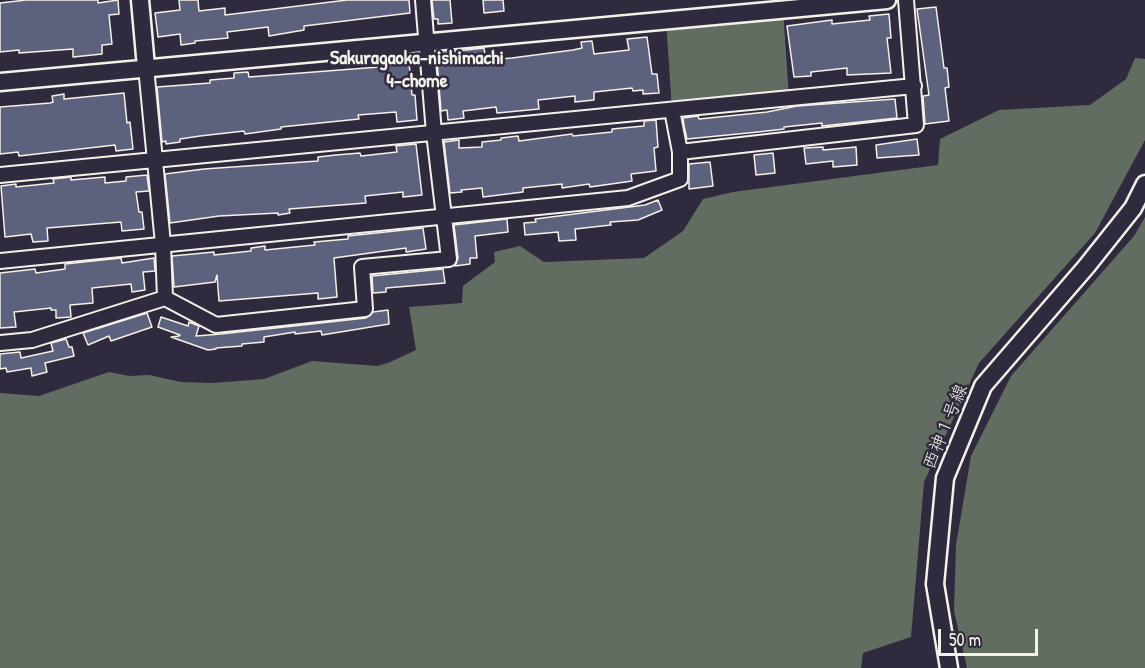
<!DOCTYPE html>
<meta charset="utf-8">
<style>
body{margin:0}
#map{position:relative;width:1145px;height:668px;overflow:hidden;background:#2f2a3d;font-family:"Patrick Hand",sans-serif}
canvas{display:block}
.scale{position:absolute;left:938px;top:629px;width:100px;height:27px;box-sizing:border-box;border:3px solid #f4f1e8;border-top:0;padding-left:8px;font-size:18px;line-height:21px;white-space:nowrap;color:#f4f1e8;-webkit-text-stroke:4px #2f2a3d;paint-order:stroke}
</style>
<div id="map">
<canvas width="1145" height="668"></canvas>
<div class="scale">50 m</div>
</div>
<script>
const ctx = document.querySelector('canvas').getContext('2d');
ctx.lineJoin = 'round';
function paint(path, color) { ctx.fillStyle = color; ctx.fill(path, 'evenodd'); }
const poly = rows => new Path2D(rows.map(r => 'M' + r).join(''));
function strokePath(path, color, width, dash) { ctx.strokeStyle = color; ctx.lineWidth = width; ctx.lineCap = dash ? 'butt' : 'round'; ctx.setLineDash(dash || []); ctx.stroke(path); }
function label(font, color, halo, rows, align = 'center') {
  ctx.font = font + ' "Patrick Hand","Klee One",sans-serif'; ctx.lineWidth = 5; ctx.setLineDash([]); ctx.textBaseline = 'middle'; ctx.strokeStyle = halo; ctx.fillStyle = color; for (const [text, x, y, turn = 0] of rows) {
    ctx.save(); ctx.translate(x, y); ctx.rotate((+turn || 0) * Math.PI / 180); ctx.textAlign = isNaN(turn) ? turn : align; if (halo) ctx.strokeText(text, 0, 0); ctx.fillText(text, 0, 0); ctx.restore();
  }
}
paint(poly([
 [783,9,789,98,672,110,666,20],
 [1135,58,1145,59,1145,140,1095,233,979,363,924,482,911,637,863,653,861,668,0,668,0,393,39,396,109,372,129,376,149,375,181,382,213,383,264,379,312,361,377,366,388,363,416,350,409,307,462,303,463,286,495,262,494,252,520,246,544,262,644,258,683,231,703,199,733,192,938,165,940,139,999,110,1090,105,1126,79],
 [1145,217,1145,668,967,668,954,611,956,545,971,456,1011,376,1134,236]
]), '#626d62');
const building = poly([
 [26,0,98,0,98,3,118,0,119,14,109,15,112,44,102,45,102,54,73,57,73,49,19,53,19,50,0,52,0,3,26,0],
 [179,0,198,0,199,11,225,8,225,15,347,0,409,0,410,13,304,26,304,30,269,36,268,27,227,32,228,38,195,41,195,43,181,45,180,34,158,37,155,13,180,10,179,0],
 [432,0,450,0,452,23,438,24,438,19,434,19,432,0],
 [483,0,503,0,504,11,484,13,483,0],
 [936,7,944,68,947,68,949,87,945,88,949,121,925,124,923,96,929,95,917,9,936,7],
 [889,14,891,38,887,38,891,73,847,75,847,68,811,72,811,76,794,77,787,26,832,20,832,24,870,20,869,16,889,14],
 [647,37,652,74,657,74,659,93,643,94,643,90,633,91,632,88,594,92,594,100,575,102,575,96,538,100,539,109,497,113,496,107,463,111,464,118,448,120,447,110,441,111,437,61,440,60,439,53,484,48,486,60,512,58,573,50,582,48,581,42,592,41,594,54,629,50,627,39,647,37],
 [409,62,412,95,415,95,417,120,397,122,396,112,358,115,359,119,281,127,281,129,245,134,244,131,200,136,180,139,180,142,166,144,166,141,162,142,157,87,210,83,210,80,234,78,234,73,248,72,249,77,392,66,392,64,409,62],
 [124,93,127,123,130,122,133,149,116,151,115,145,19,156,18,152,0,154,0,107,50,103,53,102,52,96,64,94,64,99,124,93],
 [895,99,897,118,822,126,822,123,784,127,784,129,758,132,687,139,684,126,683,118,698,116,699,119,767,112,797,106,895,99],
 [656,120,658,147,654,148,656,171,631,174,632,181,590,187,589,184,562,188,562,184,523,188,523,192,483,197,482,188,461,190,462,192,450,193,444,142,459,140,459,148,482,147,482,142,501,140,501,138,518,136,519,141,572,134,573,136,612,132,612,129,644,126,644,121,656,120],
 [917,139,919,155,877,158,876,145,917,139],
 [416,144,422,195,403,197,403,192,365,196,366,203,289,209,290,213,278,215,278,213,219,216,170,223,165,174,204,169,318,161,318,157,336,155,360,153,361,156,397,152,396,146,416,144],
 [823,147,823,150,856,147,857,165,833,167,833,161,806,164,804,148,823,147],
 [773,153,775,173,756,175,754,155,773,153],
 [710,162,713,186,689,189,689,164,710,162],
 [147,175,149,191,136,192,139,212,142,212,144,229,122,231,121,222,47,228,48,241,33,242,31,234,5,237,1,186,16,184,16,187,54,183,53,179,71,177,71,180,105,177,105,183,126,181,126,177,147,175],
 [658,200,662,210,638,220,610,222,611,225,575,229,576,240,559,241,558,232,525,235,524,223,536,222,535,219,645,205,658,200],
 [507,219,508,232,475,236,477,258,470,258,470,264,455,266,458,258,454,225,507,219],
 [423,228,426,249,406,252,406,248,334,258,337,297,318,299,318,293,219,301,217,275,215,282,174,287,172,256,214,252,214,255,251,251,251,248,265,246,265,250,315,245,314,242,348,239,348,236,423,228],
 [121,258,122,263,154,258,155,271,143,272,145,290,132,292,131,284,92,288,93,303,70,305,71,317,56,318,56,310,51,310,51,308,14,312,16,327,0,328,0,273,35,269,36,273,65,269,65,264,121,258],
 [443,269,445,283,386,288,386,292,373,293,372,276,443,269],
 [388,310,389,324,322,335,321,331,295,334,295,332,264,337,264,342,242,344,242,346,216,348,216,349,208,350,171,337,179,336,180,335,158,327,161,317,188,326,189,322,199,326,196,336,221,334,366,318,373,312,388,310],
 [147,313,152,327,111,341,109,336,88,345,83,333,147,313],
 [66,339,69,347,72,347,74,356,45,363,47,372,32,376,31,368,7,372,6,368,0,369,0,354,20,352,21,358,53,351,51,343,66,339]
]);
paint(building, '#5c617d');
strokePath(building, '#f4f1e8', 1.5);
const minor = poly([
 [146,67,163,244,165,298],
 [680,152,916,125,906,0],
 [0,175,914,86],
 [0,261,628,198,680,179,680,152,672,110],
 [0,343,32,340,165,298,216,325,365,309,362,267,449,259,434,133,423,0]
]);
const tertiary = poly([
 [140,0,146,67],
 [0,82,887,0],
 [949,668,935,584,945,478,983,386,1086,267,1133,208,1145,184]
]);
strokePath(minor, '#f4f1e8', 18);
strokePath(tertiary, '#f4f1e8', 21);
strokePath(minor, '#2f2a3d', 14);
strokePath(tertiary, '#2f2a3d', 16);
label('18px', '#f4f1e8', '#2f2a3d', [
 ["西神１号線",946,427,-68]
]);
label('bold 20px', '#f4f1e8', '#2f2a3d', [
 ["Sakuragaoka-nishimachi",417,59],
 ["4-chome",417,82]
]);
</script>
